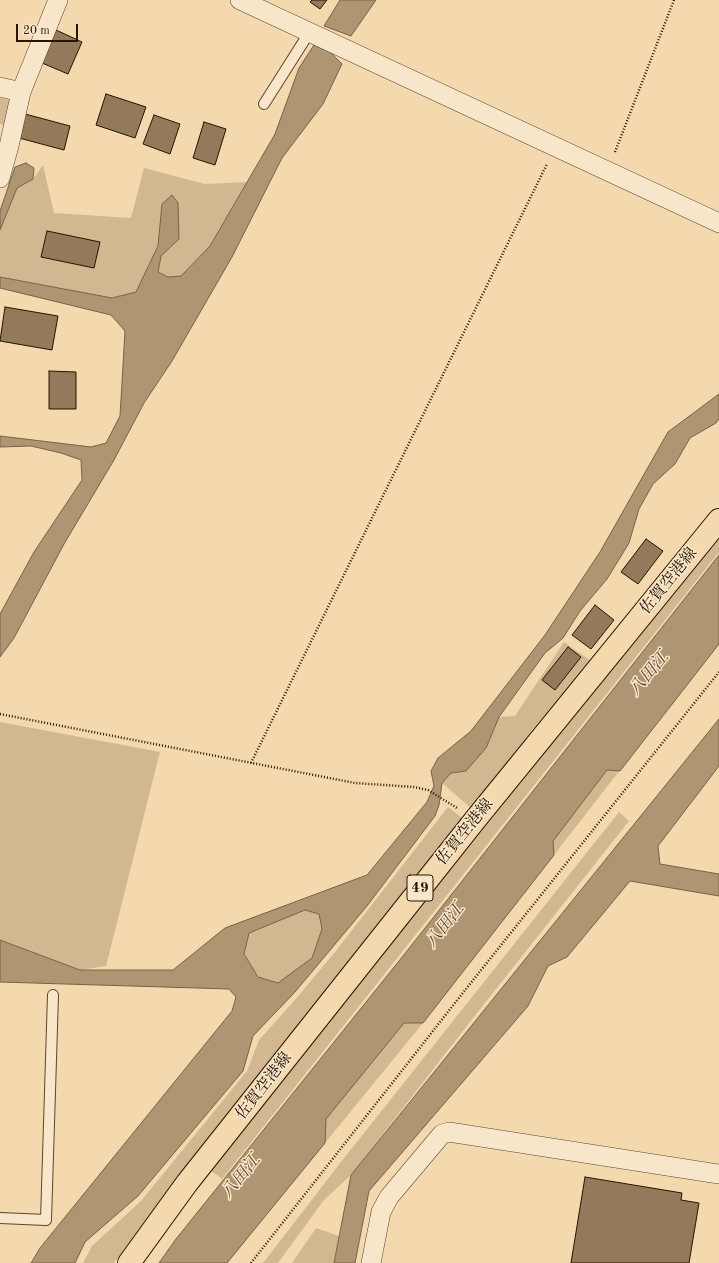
<!DOCTYPE html>
<meta charset="utf-8">
<style>
body{margin:0}
#map{position:relative;width:719px;height:1263px;overflow:hidden;background:#f4d9ae;font-family:"Old Standard TT",serif}
canvas{display:block}
.scale{position:absolute;left:16px;top:24px;width:62px;height:18px;box-sizing:border-box;border:2px solid #271401;border-top:0;padding-left:5px;font-size:12px;line-height:14px;white-space:nowrap;color:#271401;-webkit-text-stroke:3px #f8e6ca;paint-order:stroke}
</style>
<div id="map">
<canvas width="719" height="1263"></canvas>
<div class="scale">20 m</div>
</div>
<script>
const ctx = document.querySelector('canvas').getContext('2d');
ctx.lineJoin = 'round';
function paint(path, color) { ctx.fillStyle = color; ctx.fill(path, 'evenodd'); }
const poly = rows => new Path2D(rows.map(r => 'M' + r).join(''));
function strokePath(path, color, width, dash) { ctx.strokeStyle = color; ctx.lineWidth = width; ctx.lineCap = dash ? 'butt' : 'round'; ctx.setLineDash(dash || []); ctx.stroke(path); }
function label(font, color, halo, rows, align = 'center') {
  ctx.font = font + ' "Old Standard TT","Noto Serif JP",serif'; ctx.lineWidth = 3; ctx.setLineDash([]); ctx.textBaseline = 'middle'; ctx.strokeStyle = halo; ctx.fillStyle = color; for (const [text, x, y, turn = 0] of rows) {
    ctx.save(); ctx.translate(x, y); ctx.rotate((+turn || 0) * Math.PI / 180); ctx.textAlign = isNaN(turn) ? turn : align; if (halo) ctx.strokeText(text, 0, 0); ctx.fillText(text, 0, 0); ctx.restore();
  }
}
paint(poly([
 [0,98,11,100,7,126,0,124],
 [43,165,54,213,131,218,144,168,205,184,247,182,210,246,181,276,168,277,158,272,161,256,179,238,172,195,162,204,158,246,136,292,112,298,0,277,0,230,17,188,33,179],
 [719,536,719,552,222,1179,210,1170],
 [719,623,719,643,423,1023,227,1263,197,1263],
 [564,642,591,661,532,730,473,810,442,783,451,773,466,771,486,748,499,717,515,716],
 [0,722,160,752,106,966,80,970,0,940],
 [448,807,462,818,350,963,256,1078,180,1175,114,1263,83,1263,92,1246,141,1201,247,1071,259,1040,295,1000,335,952],
 [619,812,629,821,473,1018,351,1175,324,1200,278,1263,263,1263,341,1162],
 [305,910,319,914,322,929,312,959,278,983,258,977,244,954,249,933],
 [316,1228,339,1236,334,1263,292,1263]
]), '#d1b891');
const water = poly([
 [340,0,376,0,351,36,324,26,340,0],
 [314,45,330,52,342,64,323,104,282,158,232,257,172,361,144,403,114,460,64,544,14,638,0,657,0,614,34,552,82,480,81,460,61,453,31,446,0,447,0,436,91,447,106,443,120,416,125,331,111,315,0,288,0,277,112,298,136,292,158,246,162,204,172,195,178,203,179,239,161,256,158,272,168,277,181,276,210,246,275,134,299,68,314,45],
 [26,163,34,168,33,179,17,188,0,230,0,211,15,167,26,163],
 [719,394,719,419,716,423,690,438,675,464,653,484,639,509,629,543,607,579,580,611,563,638,545,653,499,717,486,748,466,771,451,773,442,783,439,805,435,816,367,906,295,992,253,1036,243,1071,138,1196,85,1242,75,1263,31,1263,40,1248,232,1011,236,997,229,989,0,982,0,940,80,970,173,970,225,928,367,875,427,802,434,786,431,771,438,758,471,731,545,635,600,552,668,432,719,394],
 [305,910,319,914,322,929,312,958,278,983,258,977,244,954,249,933,305,910],
 [719,555,719,644,620,771,607,770,553,841,554,855,423,1023,404,1023,326,1119,325,1143,227,1263,159,1263,176,1239,403,956,719,555],
 [719,719,719,766,658,846,660,864,719,874,719,896,630,881,567,957,548,966,528,1006,369,1191,355,1263,334,1263,351,1175,719,719]
]);
paint(water, '#ae9673');
strokePath(water, '#786245', 1);
const building = poly([
 [312,0,327,0,320,9,310,2,312,0],
 [56,30,82,42,68,74,42,63,56,30],
 [106,94,146,107,135,138,96,125,106,94],
 [25,114,70,126,64,150,19,138,25,114],
 [154,115,180,124,170,154,143,144,154,115],
 [204,122,226,129,215,165,193,158,204,122],
 [47,231,100,242,94,268,41,257,47,231],
 [5,307,58,316,52,350,0,341,5,307],
 [49,371,76,372,76,409,49,409,49,371],
 [646,539,663,551,638,584,621,572,646,539],
 [595,605,614,620,591,649,572,635,595,605],
 [568,647,581,657,555,690,542,680,568,647],
 [585,1177,682,1193,681,1200,699,1203,689,1263,571,1263,585,1177]
]);
paint(building, '#927a5b');
strokePath(building, '#271401', 1);
const lane = poly([
 [264,104,309,33],
 [0,1218,46,1220,53,995]
]);
const street = poly([
 [240,0,719,223],
 [0,87,21,92],
 [0,178,9,146,21,92,58,0],
 [371,1263,381,1212,389,1197,442,1134,449,1132,719,1174]
]);
const primary = poly([
 [129,1263,187,1183,475,820,719,520]
]);
strokePath(lane, '#5a452c', 12);
strokePath(street, '#5a452c', 20);
strokePath(primary, '#271401', 24);
strokePath(poly([
 [615,152,674,0],
 [0,714,355,783,414,787,428,790,457,808],
 [251,763,547,164],
 [251,1263,462,994,719,672]
]), '#271401', 2.5, [1, 2]);
strokePath(lane, '#f8e6ca', 10);
strokePath(street, '#f8e6ca', 19);
strokePath(primary, '#f4d9ae', 22);
for (const [x, y, w] of [
 [420,888,26]
]) { const box = new Path2D(); box.roundRect(x - w / 2, y - 13, w, 26, 3); ctx.fillStyle = '#f8e6ca'; ctx.fill(box); strokePath(box, '#271401', 1); }
label('bold 15px', '#271401', null, [
 ["49",420,888]
]);
label('16px', '#271401', '#f8e6ca', [
 ["佐賀空港線",669,581,-51],
 ["佐賀空港線",465,832,-51],
 ["佐賀空港線",264,1086,-52]
]);
label('italic 17px', '#5d482f', '#f8e6ca', [
 ["八田江",649,674,-50],
 ["八田江",445,926,-52],
 ["八田江",241,1177,-51]
]);
</script>
